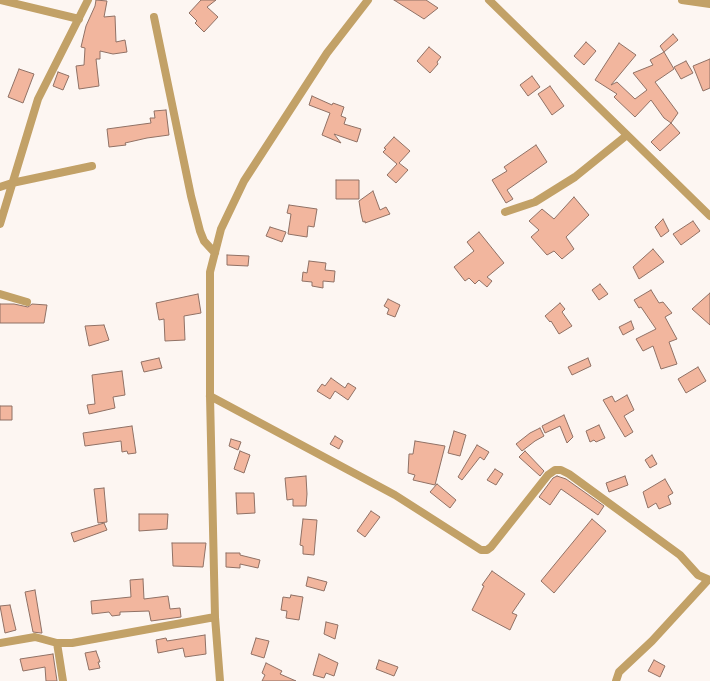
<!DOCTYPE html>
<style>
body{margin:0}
canvas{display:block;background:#fdf6f2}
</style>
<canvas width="710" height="681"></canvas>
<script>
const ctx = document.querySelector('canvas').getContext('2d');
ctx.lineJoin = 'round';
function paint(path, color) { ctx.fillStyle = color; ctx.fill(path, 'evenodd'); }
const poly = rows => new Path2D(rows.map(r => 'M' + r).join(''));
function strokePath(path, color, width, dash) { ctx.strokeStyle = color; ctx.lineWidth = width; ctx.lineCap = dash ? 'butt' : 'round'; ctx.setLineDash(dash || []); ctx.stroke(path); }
const building = poly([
 [96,0,107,1,104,17,115,16,116,42,125,40,127,52,113,54,100,51,100,59,96,59,99,86,79,89,76,66,84,65,85,48,81,47,86,26,95,6,96,0],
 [201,0,216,0,207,7,218,17,204,32,195,23,197,21,189,13,201,0],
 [394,0,426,0,438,8,424,19,394,0],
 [673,34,678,40,664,52,660,46,673,34],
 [586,42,596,51,584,65,574,56,586,42],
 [619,43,636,55,611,85,617,82,635,99,647,90,633,73,653,65,650,60,664,52,674,69,655,82,678,113,671,123,664,118,651,100,635,117,614,97,617,94,595,80,619,43],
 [429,47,441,57,437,62,438,64,430,73,417,61,429,47],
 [710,59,710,88,703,91,693,66,710,59],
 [686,61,693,73,681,79,674,67,686,61],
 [19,69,34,74,23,103,8,97,19,69],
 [58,72,69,76,63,90,53,86,58,72],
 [532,76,540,87,528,96,520,85,532,76],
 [550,86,564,106,552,115,538,94,550,86],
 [312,96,332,105,333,103,344,107,341,116,346,118,344,124,361,129,357,142,334,134,341,143,322,135,330,113,309,105,312,96],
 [166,110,169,135,147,138,125,143,126,145,109,147,107,129,151,123,150,118,155,118,154,111,166,110],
 [671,123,680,133,660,151,651,142,671,123],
 [394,137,410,151,399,163,408,170,396,183,387,175,397,164,383,152,386,149,384,148,394,137],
 [536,145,547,162,507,190,513,199,506,203,492,180,507,171,504,167,536,145],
 [336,180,359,180,359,199,336,199,336,180],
 [373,191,380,210,386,207,390,214,365,223,365,221,363,222,361,214,359,201,373,191],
 [574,197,589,215,566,237,574,249,562,259,554,251,547,255,531,237,539,230,529,221,542,209,554,219,574,197],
 [289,205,317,209,314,227,308,226,307,237,288,234,291,214,287,213,289,205],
 [663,219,669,231,661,237,655,227,663,219],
 [693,221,700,231,681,245,673,234,693,221],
 [270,227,286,232,282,242,266,236,270,227],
 [479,232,504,263,487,277,492,281,487,287,479,280,475,284,469,278,465,281,454,267,474,251,467,242,479,232],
 [653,249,664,262,639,279,633,267,653,249],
 [227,255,249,256,248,266,227,265,227,255],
 [309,261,326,263,325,270,335,271,334,282,323,281,323,288,312,286,312,282,302,281,303,272,307,273,309,261],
 [600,284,608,294,599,300,592,290,600,284],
 [651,290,659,303,663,302,672,313,665,317,677,339,669,342,677,364,661,369,653,346,643,351,636,339,656,329,641,307,639,308,634,300,651,290],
 [710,293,710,325,692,309,710,293],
 [198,294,201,313,184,316,185,340,165,341,164,319,159,320,156,303,198,294],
 [388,299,400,305,395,317,387,314,389,309,384,306,388,299],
 [560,303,565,309,562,312,572,326,559,334,551,321,550,322,545,316,560,303],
 [0,304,14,304,28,307,32,304,47,305,44,323,0,323,0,304],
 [631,321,634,329,623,335,619,327,631,321],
 [104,325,109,340,89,346,85,326,104,325],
 [159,358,162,368,144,372,141,362,159,358],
 [588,358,591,366,572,375,568,367,588,358],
 [698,367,706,381,686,393,678,379,698,367],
 [122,371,125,395,113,397,115,408,89,414,87,405,95,404,92,375,122,371],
 [331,378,345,388,348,383,356,388,348,400,335,391,330,399,317,391,322,384,325,386,331,378],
 [627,395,634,410,624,416,633,432,625,437,603,400,612,396,615,402,627,395],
 [0,406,12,406,12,420,0,420,0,406],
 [564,415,573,437,567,443,560,426,545,433,542,426,564,415],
 [599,425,605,438,596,442,594,440,590,442,586,431,599,425],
 [132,426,136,453,128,454,127,451,122,452,121,441,85,446,83,433,132,426],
 [540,428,544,436,535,441,522,451,516,444,530,433,540,428],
 [454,431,466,435,460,456,448,453,454,431],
 [335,436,343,441,339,449,330,444,335,436],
 [231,439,241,442,238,450,229,446,231,439],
 [415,441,445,446,435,485,413,480,415,475,408,473,409,454,413,454,415,441],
 [477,445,489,452,484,460,480,457,462,480,458,477,477,445],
 [240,451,250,455,244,473,234,469,240,451],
 [525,451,544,471,540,476,519,457,525,451],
 [652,455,657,464,650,468,645,460,652,455],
 [495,469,503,474,496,485,487,480,495,469],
 [306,476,307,494,306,506,293,506,293,499,287,500,285,478,306,476],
 [557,476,566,479,604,506,598,515,561,489,550,505,539,497,553,478,557,476],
 [625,476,628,485,609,492,606,483,625,476],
 [665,479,673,493,668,496,671,504,659,509,656,503,648,508,643,492,665,479],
 [437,484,456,500,450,508,430,492,437,484],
 [104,488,107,522,98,523,94,489,104,488],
 [236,493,254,493,255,513,237,514,236,493],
 [371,511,380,517,365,537,357,531,371,511],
 [139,514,168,514,167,529,139,531,139,514],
 [303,519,317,520,314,555,303,554,303,546,300,545,303,519],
 [592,519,606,531,554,593,541,581,592,519],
 [104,523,107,530,74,542,71,533,104,523],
 [172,543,206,543,203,567,173,566,172,543],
 [226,553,240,553,240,555,260,560,258,568,240,564,240,568,226,567,226,553],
 [492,571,525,594,512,613,517,615,510,630,472,610,484,586,482,585,492,571],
 [308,577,327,582,324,591,306,586,308,577],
 [143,579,144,599,168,596,170,609,180,608,181,617,151,621,149,611,120,612,120,615,112,616,109,612,92,614,91,601,131,597,130,580,143,579],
 [35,590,42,633,41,633,33,632,25,592,35,590],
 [291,595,303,597,299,620,286,618,287,611,281,610,283,597,290,598,291,595],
 [10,605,16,630,5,633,0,606,10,605],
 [326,622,338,625,335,639,324,634,326,622],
 [205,635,206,654,185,657,183,648,158,653,156,640,166,638,167,641,205,635],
 [256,638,269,641,264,658,251,654,256,638],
 [96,651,100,662,98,662,100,668,89,670,85,653,96,651],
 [53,654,57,681,46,681,45,667,23,671,20,659,53,654],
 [319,654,338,663,334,676,326,673,324,678,313,675,319,654],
 [379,660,398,667,394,676,376,669,379,660],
 [654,660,665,666,660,677,648,671,654,660],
 [266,663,282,671,280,674,296,681,262,681,265,675,262,673,266,663]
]);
paint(building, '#f2b69e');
strokePath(building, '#907165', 1);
strokePath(poly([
 [0,0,79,19],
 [489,0,710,216],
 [682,0,710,4],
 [154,17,191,196,200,231,204,241,215,253],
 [0,187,12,183,92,166],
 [505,212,535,202,575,177,627,135],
 [0,224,38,99,88,0],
 [0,294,27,302],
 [210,396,395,495,481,550,487,550,491,547,548,475,555,470,561,470,569,474,680,555,698,575,710,580],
 [0,643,35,637,57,643,72,643,215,617],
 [57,643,63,681],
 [220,681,215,617,210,396,210,272,221,229,244,181,327,53,368,0],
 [616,681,619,672,652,641,708,580]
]), '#c2a167', 8);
</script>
